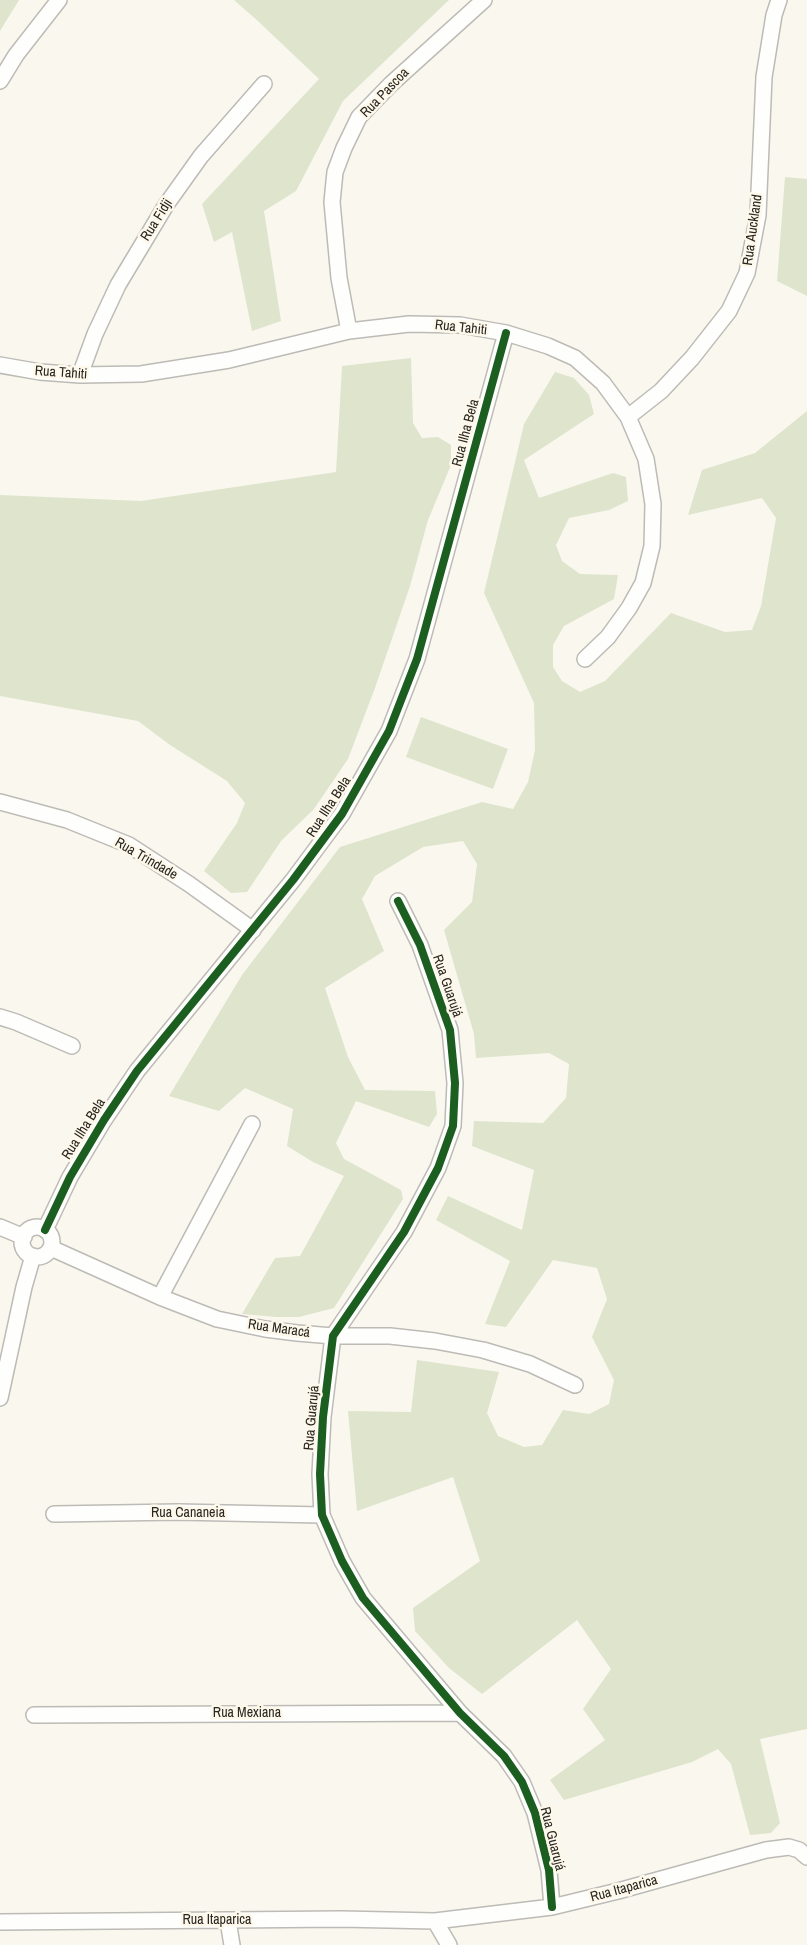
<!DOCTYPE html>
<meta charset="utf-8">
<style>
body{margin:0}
canvas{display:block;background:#faf7ef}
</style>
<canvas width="807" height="1945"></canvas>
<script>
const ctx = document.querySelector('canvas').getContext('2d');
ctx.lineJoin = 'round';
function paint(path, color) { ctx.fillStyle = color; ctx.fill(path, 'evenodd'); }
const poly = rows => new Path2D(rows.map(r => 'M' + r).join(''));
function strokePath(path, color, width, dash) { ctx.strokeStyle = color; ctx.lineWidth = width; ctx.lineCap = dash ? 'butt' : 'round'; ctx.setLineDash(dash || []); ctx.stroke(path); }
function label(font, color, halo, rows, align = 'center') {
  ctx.font = font + ' "Archivo Narrow",sans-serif'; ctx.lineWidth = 5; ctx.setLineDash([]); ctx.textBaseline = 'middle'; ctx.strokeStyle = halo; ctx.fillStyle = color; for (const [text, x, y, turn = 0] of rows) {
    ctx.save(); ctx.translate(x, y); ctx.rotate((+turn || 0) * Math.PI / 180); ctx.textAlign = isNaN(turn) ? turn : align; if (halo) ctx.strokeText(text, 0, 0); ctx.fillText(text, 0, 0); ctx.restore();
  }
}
paint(poly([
 [0,0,19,0,0,31],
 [234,0,449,0,343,101,296,191,264,211,281,321,252,331,232,232,214,242,202,204,319,79,259,22],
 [785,177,807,179,807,296,777,281],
 [411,358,413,423,422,438,438,437,451,445,451,465,428,520,410,586,375,688,348,759,314,809,281,841,247,892,231,893,204,871,237,823,245,803,227,781,170,745,138,721,0,696,0,495,141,501,336,472,342,366],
 [555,372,574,378,589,395,594,414,524,460,539,498,613,473,626,477,628,501,609,510,569,518,556,545,562,561,580,574,618,575,614,599,564,626,553,645,553,667,562,681,580,692,605,681,671,613,725,632,752,630,761,606,776,518,762,498,688,515,702,470,755,453,807,411,807,1729,760,1739,780,1823,771,1833,750,1835,731,1764,718,1749,692,1762,564,1800,550,1780,605,1740,583,1709,611,1669,577,1620,482,1694,449,1668,415,1631,413,1608,480,1561,453,1477,357,1511,348,1411,411,1412,417,1360,499,1372,487,1413,498,1436,524,1447,542,1445,563,1410,589,1414,609,1404,614,1380,592,1337,607,1299,597,1268,553,1260,506,1327,485,1324,510,1261,436,1220,448,1196,522,1230,534,1170,472,1146,474,1121,543,1123,566,1098,569,1064,549,1053,476,1058,474,1034,444,930,472,902,477,864,463,841,423,847,375,876,362,899,384,951,325,988,348,1057,365,1090,435,1091,437,1114,429,1127,356,1101,336,1143,344,1159,401,1190,403,1199,334,1308,299,1317,276,1317,242,1314,275,1258,300,1256,344,1176,313,1162,287,1146,293,1109,245,1088,219,1111,169,1096,242,975,340,847,482,802,513,809,528,782,535,750,534,703,484,593,524,424],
 [421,717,508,749,493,789,406,757]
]), '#dee5cc');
const minor = poly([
 [0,81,16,55,59,0],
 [349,331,339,278,332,202,335,172,344,148,359,117,391,84,484,0],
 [0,365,40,372,80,375,141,374,229,360,349,331,409,324,460,325,506,333,548,346,575,358,603,383,628,417,646,459,653,504,652,546,643,583,629,608,608,637,585,659],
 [80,375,95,334,118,285,166,205,201,156,264,84],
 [628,417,661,391,692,358,729,311,747,273,758,215,764,77,774,15,779,0],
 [0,802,67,820,129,845,189,884,253,930],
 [398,901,420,945,450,1030,455,1083,453,1126,438,1168,404,1232,333,1336,323,1417,320,1474,322,1515,342,1561,363,1598,460,1713,504,1756,522,1782,535,1813,549,1870,552,1907],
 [0,1017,16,1022,72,1046],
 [0,1227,24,1237],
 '22 1242a15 15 0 1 1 30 0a15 15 0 1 1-30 0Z',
 [45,1230,70,1177,104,1120,137,1071,293,880,342,814,389,731,417,659,506,333],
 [51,1248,160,1297,217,1319,265,1329,297,1333,333,1336,390,1336,435,1341,483,1350,530,1364,575,1385],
 [160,1297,252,1124],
 [0,1398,24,1287,33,1256],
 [54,1514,178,1512,322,1515],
 [34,1715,460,1713],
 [228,1921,232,1945],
 [435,1921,449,1945],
 [0,1922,341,1919,435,1921,552,1907,618,1891,766,1850,789,1847,799,1850,807,1857]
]);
strokePath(minor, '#bdbbb5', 18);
strokePath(minor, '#fefefd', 15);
strokePath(poly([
 [398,901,420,945,450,1030,455,1083,453,1126,438,1168,404,1232,333,1336,323,1417,320,1474,322,1515,342,1561,363,1598,460,1713,504,1756,522,1782,535,1813,549,1870,552,1907],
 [45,1230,70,1177,104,1120,137,1071,293,880,342,814,389,731,417,659,506,333]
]), '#1b5e20', 8);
label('14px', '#282621', '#fef8eb', [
 ["Rua Pascoa",385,93,-46],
 ["Rua Fidji",157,220,-58],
 ["Rua Auckland",753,230,-82],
 ["Rua Tahiti",461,328,6],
 ["Rua Tahiti",61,373,4],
 ["Rua Ilha Bela",466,433,-75],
 ["Rua Ilha Bela",329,807,-57],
 ["Rua Trindade",146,859,30],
 ["Rua Guarujá",447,986,71],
 ["Rua Ilha Bela",84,1129,-58],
 ["Rua Maracá",279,1329,8],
 ["Rua Guarujá",312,1418,-85],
 ["Rua Cananeia",188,1513],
 ["Rua Mexiana",247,1713],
 ["Rua Guarujá",552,1839,76],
 ["Rua Itaparica",624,1889,-15],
 ["Rua Itaparica",217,1920]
]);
</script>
